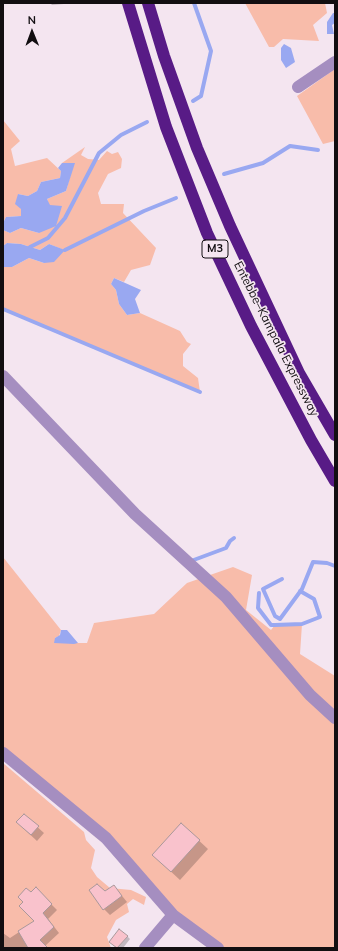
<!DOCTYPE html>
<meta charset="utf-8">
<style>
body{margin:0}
#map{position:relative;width:338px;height:951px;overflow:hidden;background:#f4e5f0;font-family:Mulish,sans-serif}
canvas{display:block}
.frame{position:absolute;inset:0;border:4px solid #120e11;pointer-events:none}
.north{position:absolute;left:12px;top:12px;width:40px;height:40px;-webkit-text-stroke:3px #f4e5f0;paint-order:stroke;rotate:359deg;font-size:11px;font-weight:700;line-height:16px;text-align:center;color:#120e11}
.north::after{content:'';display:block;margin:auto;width:14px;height:18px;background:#120e11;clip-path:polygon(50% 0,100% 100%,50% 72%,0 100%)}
</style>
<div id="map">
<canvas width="338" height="951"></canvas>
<div class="frame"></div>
<div class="north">N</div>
</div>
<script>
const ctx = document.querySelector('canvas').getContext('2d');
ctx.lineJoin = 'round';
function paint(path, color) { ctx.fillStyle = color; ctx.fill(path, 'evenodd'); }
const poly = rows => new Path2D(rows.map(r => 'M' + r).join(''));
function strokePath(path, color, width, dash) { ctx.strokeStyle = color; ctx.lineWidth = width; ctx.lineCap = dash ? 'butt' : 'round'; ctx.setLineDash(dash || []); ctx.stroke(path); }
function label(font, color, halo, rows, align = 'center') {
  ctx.font = font + ' Mulish,sans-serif'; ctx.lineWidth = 3.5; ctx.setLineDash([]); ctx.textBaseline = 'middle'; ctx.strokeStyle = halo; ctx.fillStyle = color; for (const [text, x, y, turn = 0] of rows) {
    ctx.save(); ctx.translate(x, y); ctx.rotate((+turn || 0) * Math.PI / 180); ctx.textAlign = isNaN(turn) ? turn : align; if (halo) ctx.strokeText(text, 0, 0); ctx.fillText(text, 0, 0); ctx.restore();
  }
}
paint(poly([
 [245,3,325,3,327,13,313,25,319,41,283,39,274,47,269,47],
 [335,69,335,141,323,144,297,96],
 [3,120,20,141,11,149,15,166,47,158,61,171,60,178,41,182,37,191,28,196,18,194,21,209,21,216,6,217,3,223],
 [85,147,81,155,88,159,99,160,107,151,112,154,118,152,122,159,121,168,108,174,98,193,101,204,124,204,123,213,156,248,150,265,131,270,124,282,114,278,111,284,116,290,119,304,127,315,140,313,180,331,187,342,191,344,183,354,183,366,198,378,200,392,3,309,3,267,12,267,29,258,44,263,64,250,49,244,40,250,21,244,7,243,3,246,3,230,10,233,21,228,39,233,49,205,47,199,66,191,74,163,62,163],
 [3,557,61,630,59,636,55,638,55,643,87,643,94,623,154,614,187,583,233,567,252,575,246,610,271,630,275,625,302,624,300,654,335,676,335,948,222,948,174,914,115,844,3,750],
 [3,763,84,832,86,840,95,850,91,868,97,877,110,888,131,890,146,897,144,905,133,899,127,904,129,912,116,920,107,937,111,948,3,948]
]), '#f8bcaa');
paint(poly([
 [333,13,335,13,335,23,332,25,334,34,327,34,327,22],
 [284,44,291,48,295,62,286,68,281,60,281,48],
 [62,163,75,163,66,191,47,199,50,205,62,206,56,226,39,233,21,228,10,233,3,230,3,223,6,217,21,216,21,209,15,204,18,194,28,196,37,191,41,182,60,178,61,171,58,168],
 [7,243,21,244,40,250,49,244,65,250,54,262,44,263,29,258,12,267,3,267,3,246],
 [114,278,141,290,135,299,140,313,127,315,119,304,116,290,111,284],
 [61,630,67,630,78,643,74,644,54,643,55,638,60,635]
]), '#99a8f1');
paint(poly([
 [50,3,64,3,64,4,52,5],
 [24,815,44,833,37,841,23,828],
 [181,824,208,849,180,880,153,855],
 [114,886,127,902,110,915,104,909,105,892],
 [36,889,57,910,48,919,59,933,45,946,47,948,3,948,3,933,10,938,36,921,31,894],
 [127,936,130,939,123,948,118,948,113,945]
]), '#0003');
strokePath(poly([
 [193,101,201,96,211,51,194,3],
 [224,174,263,163,290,146,318,150],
 [30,247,48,238,65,218,99,153,121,135,147,122],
 [65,250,144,211,176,198],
 [3,309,200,392],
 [191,561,226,548,230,541,234,538],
 [282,579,263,589,275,616,280,619,302,589,313,562,327,563,335,566],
 [259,593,258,608,271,625,275,625,302,624,320,617,314,599,300,591]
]), '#99a8f1', 4);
const building = poly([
 [24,814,39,826,31,835,16,822,24,814],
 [181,823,200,840,171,872,152,855,181,823],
 [97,884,105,891,114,885,122,896,103,910,89,890,97,884],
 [36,887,52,904,43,913,54,927,40,940,48,948,28,948,18,931,34,921,19,906,23,902,18,897,26,888,31,892,36,887],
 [119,929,128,936,117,948,109,942,119,929]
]);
paint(building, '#f9c2cc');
strokePath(building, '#aa989b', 1);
strokePath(poly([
 [298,87,335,62],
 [3,376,135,514,226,597,310,695,335,718],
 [3,753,106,838,173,915,218,948],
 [145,948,173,915]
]), '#a58ec0', 12);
strokePath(poly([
 [128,3,166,127,207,233,251,326,311,440,335,481],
 [148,3,164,56,197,148,230,226,299,373,335,435]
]), '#581b86', 12);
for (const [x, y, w] of [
 [215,249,26]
]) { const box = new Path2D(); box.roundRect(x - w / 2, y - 9, w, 18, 3); ctx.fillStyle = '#f4e5f0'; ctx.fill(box); strokePath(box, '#120e11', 1); }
label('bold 11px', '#120e11', null, [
 ["M3",215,249]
]);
label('12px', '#120e11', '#f4e5f0', [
 ["Entebbe–Kampala Expressway",276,339,63]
]);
</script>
